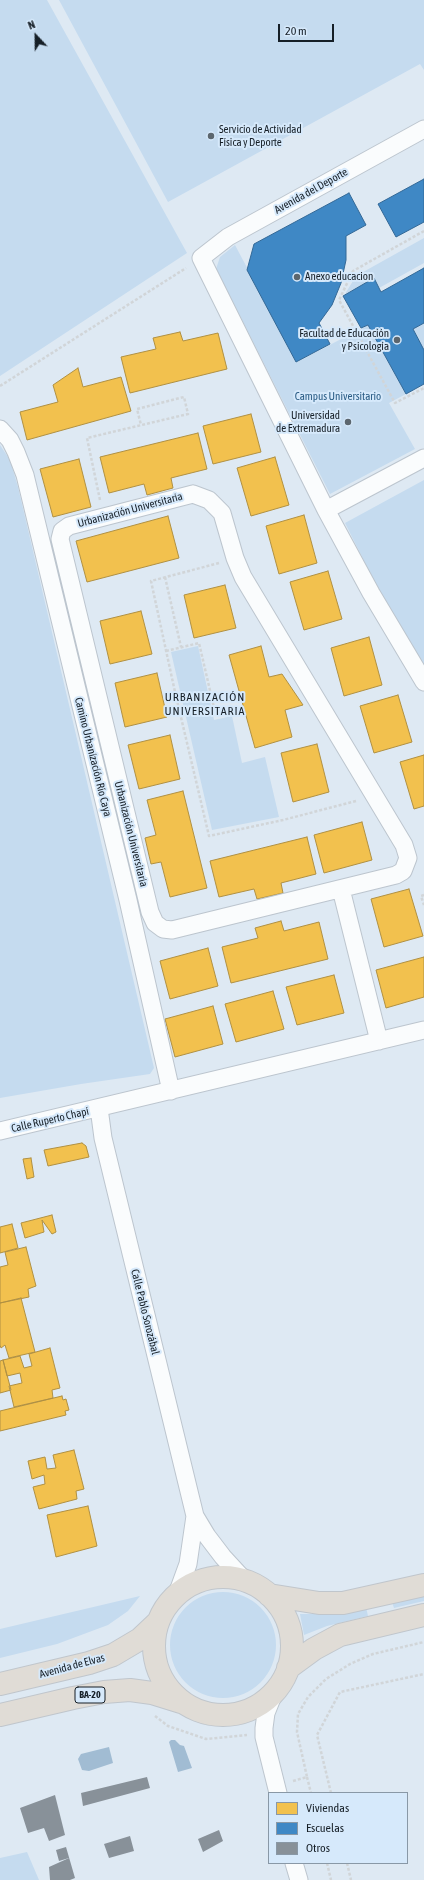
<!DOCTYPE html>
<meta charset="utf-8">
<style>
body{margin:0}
#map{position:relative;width:424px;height:1880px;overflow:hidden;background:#dee9f3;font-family:"Asap Condensed",sans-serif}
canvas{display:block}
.legend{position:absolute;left:268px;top:1792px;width:140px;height:72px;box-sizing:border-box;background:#d6e9fb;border:1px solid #8998a6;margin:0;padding:5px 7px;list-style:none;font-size:12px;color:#161f27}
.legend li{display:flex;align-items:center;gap:8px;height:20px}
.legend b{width:20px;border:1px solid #8998a6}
.north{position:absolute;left:16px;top:16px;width:40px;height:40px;-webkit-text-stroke:3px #d6e9fb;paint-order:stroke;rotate:338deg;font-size:11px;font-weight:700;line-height:16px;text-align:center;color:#161f27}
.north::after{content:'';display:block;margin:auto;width:14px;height:18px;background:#161f27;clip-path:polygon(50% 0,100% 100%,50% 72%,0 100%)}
.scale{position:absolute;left:278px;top:24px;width:56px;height:18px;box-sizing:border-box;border:2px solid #161f27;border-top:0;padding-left:5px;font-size:12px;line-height:14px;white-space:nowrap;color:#161f27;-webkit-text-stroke:3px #d6e9fb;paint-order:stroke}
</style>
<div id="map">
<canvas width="424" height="1880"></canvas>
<ul class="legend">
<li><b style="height:11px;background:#f2c14e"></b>Viviendas</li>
<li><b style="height:11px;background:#3f88c5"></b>Escuelas</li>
<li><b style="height:11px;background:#889199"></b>Otros</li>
</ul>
<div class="north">N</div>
<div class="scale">20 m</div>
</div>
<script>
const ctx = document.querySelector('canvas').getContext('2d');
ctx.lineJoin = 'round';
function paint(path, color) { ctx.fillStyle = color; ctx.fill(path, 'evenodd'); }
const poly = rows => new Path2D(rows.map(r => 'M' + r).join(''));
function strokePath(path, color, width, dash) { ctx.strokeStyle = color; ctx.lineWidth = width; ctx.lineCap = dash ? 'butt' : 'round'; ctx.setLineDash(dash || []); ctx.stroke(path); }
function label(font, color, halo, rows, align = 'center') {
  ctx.font = font + ' "Asap Condensed",sans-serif'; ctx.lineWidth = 4; ctx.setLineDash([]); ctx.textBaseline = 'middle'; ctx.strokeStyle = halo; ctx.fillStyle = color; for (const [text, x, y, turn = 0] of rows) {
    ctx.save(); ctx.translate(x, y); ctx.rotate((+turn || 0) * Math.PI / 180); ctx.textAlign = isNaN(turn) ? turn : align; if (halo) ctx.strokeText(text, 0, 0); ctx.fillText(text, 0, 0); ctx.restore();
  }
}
paint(poly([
 [0,0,47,0,187,253,0,376],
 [59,0,424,0,424,70,420,64,168,202],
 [424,238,424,263,379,288,373,279,345,294,356,276],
 [235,245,297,362,368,325,406,394,389,403,415,449,330,494,216,269,220,257],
 [424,323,424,350,413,329],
 [0,445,10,460,18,487,154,1068,150,1074,81,1084,0,1098],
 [424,480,424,667,379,591,345,523],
 [198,646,214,720,232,716,242,763,265,757,279,817,212,830,171,652],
 '170 1645a53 53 0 1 1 106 0a53 53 0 1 1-106 0Z',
 [424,1594,424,1601,394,1608,392,1602],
 [140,1596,128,1611,108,1625,57,1644,0,1658,0,1629],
 [366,1607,368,1616,327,1626,304,1635,300,1614,330,1614],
 [27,1852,39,1880,0,1880,0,1858]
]), '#c5dbef');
paint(poly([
 [171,1740,175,1740,180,1745,184,1746,192,1768,178,1772,169,1742],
 [109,1747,113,1763,89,1771,82,1770,78,1759,81,1754]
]), '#a1bcd3');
const homes = poly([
 [180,332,183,341,218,333,227,369,130,393,121,357,156,349,153,338,180,332],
 [78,368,83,387,121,377,131,411,27,440,20,412,58,402,53,385,78,368],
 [251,414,261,452,213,464,203,426,251,414],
 [198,433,207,469,171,478,173,488,147,495,144,484,109,493,100,457,198,433],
 [275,457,289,505,251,516,237,468,275,457],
 [79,459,91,507,53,517,40,469,79,459],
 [304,515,317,563,279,574,266,526,304,515],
 [168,516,179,558,87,582,76,541,168,516],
 [328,571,342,619,304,630,290,582,328,571],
 [225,585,236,628,194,638,184,595,225,585],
 [141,611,152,654,110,664,100,621,141,611],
 [369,637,382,685,344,696,331,648,369,637],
 [261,646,269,677,282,674,303,705,285,710,292,737,255,748,229,655,261,646],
 [157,673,167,717,125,727,115,683,157,673],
 [398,695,412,742,374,753,360,706,398,695],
 [170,735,180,779,139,789,128,745,170,735],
 [317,744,329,792,293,802,281,753,317,744],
 [424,755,424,806,414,809,400,762,424,755],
 [183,791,207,888,170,897,161,862,151,864,145,838,156,835,147,800,183,791],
 [362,822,372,860,324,873,314,835,362,822],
 [307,837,316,874,281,883,283,893,257,899,254,889,219,897,210,861,307,837],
 [409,889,423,936,384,947,371,899,409,889],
 [281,921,284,931,319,922,328,959,231,983,222,947,258,938,255,928,281,921],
 [208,948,218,986,170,999,160,961,208,948],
 [424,957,424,997,386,1008,376,970,424,957],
 [334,975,344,1013,297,1025,286,987,334,975],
 [273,991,284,1029,236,1042,225,1004,273,991],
 [213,1006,223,1044,175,1057,165,1019,213,1006],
 [82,1143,86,1146,89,1157,48,1166,44,1150,82,1143],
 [31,1158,34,1177,27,1179,23,1159,31,1158],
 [52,1215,56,1232,52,1234,42,1220,44,1232,25,1238,21,1223,52,1215],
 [12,1224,18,1248,0,1253,0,1227,12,1224],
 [26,1247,36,1286,28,1289,29,1297,0,1303,0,1267,8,1265,5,1252,26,1247],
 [21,1298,35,1352,9,1358,5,1345,1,1348,0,1345,0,1303,21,1298],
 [50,1348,60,1388,52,1390,53,1398,14,1407,9,1386,22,1383,20,1373,7,1376,3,1360,20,1356,24,1368,32,1366,29,1354,50,1348],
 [3,1360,11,1390,0,1393,0,1361,3,1360],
 [62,1396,63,1400,66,1399,69,1410,65,1411,66,1415,0,1431,0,1411,62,1396],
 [74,1450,84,1489,76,1491,77,1499,39,1509,33,1487,45,1484,44,1475,32,1479,28,1461,45,1457,47,1469,56,1468,53,1455,74,1450],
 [88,1506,97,1546,56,1557,47,1515,88,1506]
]);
paint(homes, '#f2c14e');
strokePath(homes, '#b09042', 1);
const schools = poly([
 [424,179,424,222,396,237,378,204,424,179],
 [349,193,366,225,346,236,346,260,341,283,332,305,319,323,330,344,296,362,247,270,254,244,349,193],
 [424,268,424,323,413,329,424,350,424,384,406,394,368,325,361,328,343,296,374,278,381,292,424,268]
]);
paint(schools, '#3f88c5');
strokePath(schools, '#336896', 1);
paint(poly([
 [147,1777,150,1788,83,1806,81,1793],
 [55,1795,65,1835,49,1841,44,1828,28,1833,20,1808],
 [219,1830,223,1841,203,1852,198,1839],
 [130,1836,134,1851,109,1858,104,1844],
 [66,1847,75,1878,70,1880,50,1880,49,1867,69,1858,59,1861,56,1850]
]), '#889199');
const minor = poly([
 [424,129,228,237,201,258,326,510,371,593,424,682],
 [0,429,10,440,16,452,25,475,128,900,171,1091],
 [193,494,209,500,222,513,235,558,243,577,404,845,408,858,403,871,396,875,172,930,163,929,155,923,150,912,60,539,62,531,69,526,193,494],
 [326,510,424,458],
 [341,889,379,1041],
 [99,1108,103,1138,195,1516,207,1536,223,1557,246,1582],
 [0,1131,424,1030],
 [176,1597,188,1564,195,1516],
 [274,1693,266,1713,264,1728,264,1737,278,1793],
 [294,1863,299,1880]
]);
const trunk = poly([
 '154 1646a69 69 0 1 1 138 0a69 69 0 1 1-138 0Z',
 [269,1595,319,1603,343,1603,424,1585],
 [288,1668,314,1649,340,1635,424,1615],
 [0,1684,89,1663,113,1655,140,1639,158,1622],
 [0,1715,73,1698,104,1692,130,1690,152,1693,181,1702]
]);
strokePath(minor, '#bcc5ce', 19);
strokePath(trunk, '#c0c6cc', 24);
strokePath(poly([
 [424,231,353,271,339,300,395,403,424,388],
 [0,386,186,268],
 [100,500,87,438,188,414,184,397,137,409,141,425],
 [219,563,151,581,175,692,209,836,283,820,356,801],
 [165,577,181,647],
 [166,651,199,643,215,712,224,710],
 [424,895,421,896,424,905],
 [155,1716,168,1726,206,1739,247,1735],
 [307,1777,311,1793],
 [293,1781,307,1777,297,1732,298,1714,308,1697,326,1679,350,1664,373,1654,424,1642],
 [331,1793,317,1735,340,1692,424,1674],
 [327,1863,331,1880],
 [347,1863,351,1880]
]), '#d1d5d8', 2.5, [3, 2]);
strokePath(minor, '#fafcfd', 17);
strokePath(trunk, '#e0dcd6', 22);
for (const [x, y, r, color] of [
 [211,136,4,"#5c666e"],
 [297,277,4,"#5c666e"],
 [397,340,4,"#5c666e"],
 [348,422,4,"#5c666e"]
]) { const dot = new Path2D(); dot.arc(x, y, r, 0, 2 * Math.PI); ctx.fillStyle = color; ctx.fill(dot); strokePath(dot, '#d6e9fb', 1.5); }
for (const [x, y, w] of [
 [90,1695,30]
]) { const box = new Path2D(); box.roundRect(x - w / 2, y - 8, w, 16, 3); ctx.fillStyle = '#d6e9fb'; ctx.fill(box); strokePath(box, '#161f27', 1); }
label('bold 10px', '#161f27', null, [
 ["BA-20",90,1695]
]);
label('11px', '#161f27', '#d6e9fb', [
 ["Servicio de Actividad",219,130],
 ["Física y Deporte",219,143],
 ["Anexo educacion",305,277],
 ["Facultad de Educación",389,334,"right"],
 ["y Psicología",389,347,"right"],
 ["Universidad",340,416,"right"],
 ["de Extremadura",340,429,"right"]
], 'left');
label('11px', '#161f27', '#d6e9fb', [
 ["Avenida del Deporte",311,191,-29],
 ["Urbanización Universitaria",130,510,-15],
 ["Camino Urbanización Río Caya",93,757,76],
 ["Urbanización Universitaria",131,834,76],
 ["Calle Ruperto Chapí",50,1120,-13],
 ["Calle Pablo Sorozábal",145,1312,76],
 ["Avenida de Elvas",72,1666,-15]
]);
label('11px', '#295b84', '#d6e9fb', [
 ["Campus Universitario",338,397]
]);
ctx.letterSpacing = '1px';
label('12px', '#161f27', '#d6e9fb', [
 ["URBANIZACIÓN",205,697],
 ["UNIVERSITARIA",205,711]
]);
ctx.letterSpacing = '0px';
</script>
